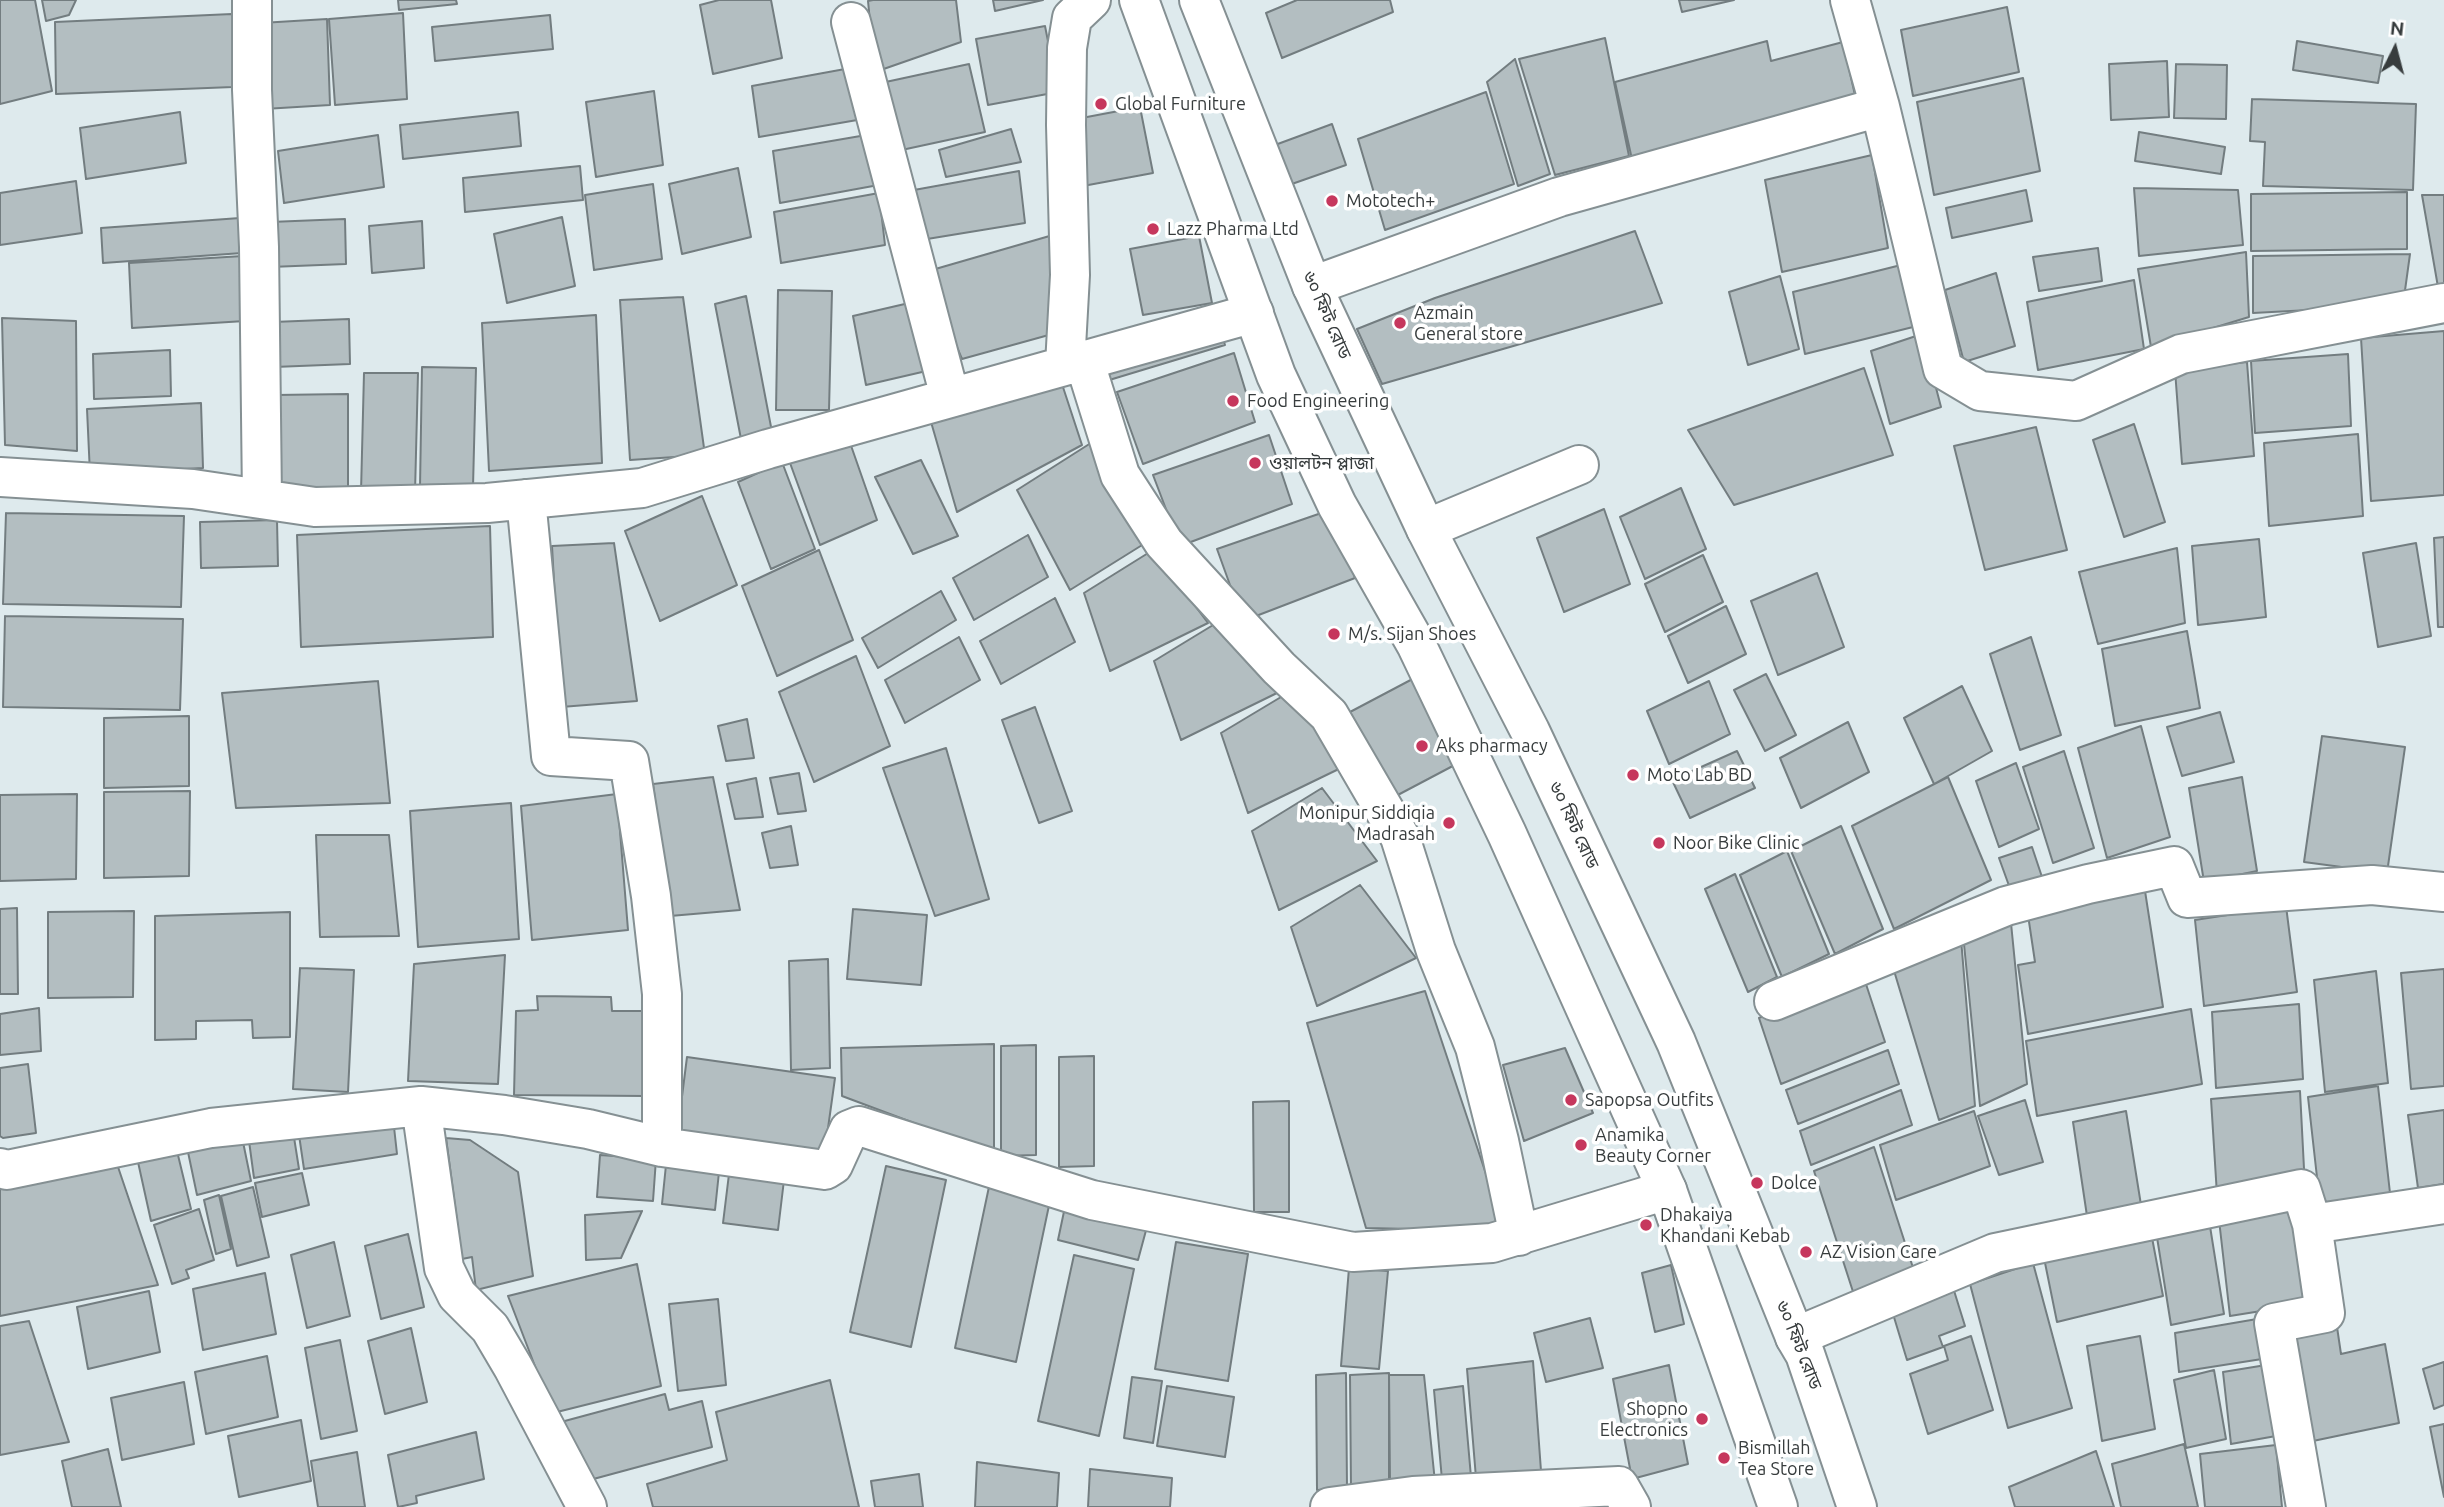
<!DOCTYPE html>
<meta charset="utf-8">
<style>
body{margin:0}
#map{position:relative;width:2444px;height:1507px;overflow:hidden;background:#deeaed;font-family:Ubuntu,sans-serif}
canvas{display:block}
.north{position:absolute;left:2360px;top:14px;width:70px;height:70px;-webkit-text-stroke:5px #fff;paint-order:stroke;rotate:6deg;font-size:19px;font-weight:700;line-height:28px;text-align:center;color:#373c3d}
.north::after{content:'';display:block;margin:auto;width:24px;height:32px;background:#373c3d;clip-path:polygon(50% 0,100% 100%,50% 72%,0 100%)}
</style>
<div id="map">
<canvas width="2444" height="1507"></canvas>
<div class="north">N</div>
</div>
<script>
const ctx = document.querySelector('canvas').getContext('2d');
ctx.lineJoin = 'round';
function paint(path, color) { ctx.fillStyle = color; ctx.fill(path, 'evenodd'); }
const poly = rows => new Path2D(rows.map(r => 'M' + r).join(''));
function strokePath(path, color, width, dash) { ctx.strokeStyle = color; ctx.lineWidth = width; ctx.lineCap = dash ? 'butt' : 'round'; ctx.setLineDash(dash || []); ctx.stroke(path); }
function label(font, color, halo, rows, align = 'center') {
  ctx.font = font + ' Ubuntu,"Noto Sans Bengali",sans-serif'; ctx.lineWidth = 7; ctx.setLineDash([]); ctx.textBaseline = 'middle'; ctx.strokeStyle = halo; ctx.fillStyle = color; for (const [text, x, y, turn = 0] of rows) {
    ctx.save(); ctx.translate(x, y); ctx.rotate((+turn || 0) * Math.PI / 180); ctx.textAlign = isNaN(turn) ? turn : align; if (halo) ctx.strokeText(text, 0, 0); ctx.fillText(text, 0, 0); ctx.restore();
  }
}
const building = poly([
 [0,0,35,0,52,91,0,104,0,0],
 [42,0,76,0,69,15,46,21,42,0],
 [398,0,456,0,457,4,399,10,398,0],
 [719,0,771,0,782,58,713,74,700,5,719,0],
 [873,0,956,0,961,42,875,72,868,1,873,0],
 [993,0,1043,0,995,11,993,0],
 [1297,0,1390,0,1393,12,1282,58,1266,13,1297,0],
 [1679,0,1734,0,1682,12,1679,0],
 [2007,7,2019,72,1913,96,1901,30,2007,7],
 [403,13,407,99,335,105,329,19,403,13],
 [232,14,233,87,56,94,55,22,232,14],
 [550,15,553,49,435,61,432,27,550,15],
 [327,19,330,105,264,109,261,23,327,19],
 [1045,26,1058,92,988,105,976,39,1045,26],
 [1605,38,1629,156,1555,175,1519,59,1605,38],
 [1767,41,1771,61,1843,42,1857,104,1633,164,1615,82,1767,41],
 [2297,41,2383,56,2378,83,2293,70,2297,41],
 [1515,59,1550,174,1518,186,1487,82,1515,59],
 [2167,61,2169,117,2111,120,2109,64,2167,61],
 [969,64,985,132,897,151,881,83,969,64],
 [2176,64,2227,65,2226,119,2174,118,2176,64],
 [856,67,863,119,759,137,752,86,856,67],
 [2023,78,2040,171,1934,195,1917,102,2023,78],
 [654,91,663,165,596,177,586,102,654,91],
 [1486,92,1514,184,1385,230,1358,139,1486,92],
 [2252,99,2416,104,2413,190,2263,186,2265,142,2250,141,2252,99],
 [1140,107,1153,173,1083,186,1071,120,1140,107],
 [180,112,186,163,86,179,80,128,180,112],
 [518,112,521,146,403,159,400,125,518,112],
 [1332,124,1346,165,1289,185,1275,145,1332,124],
 [1011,129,1021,162,946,177,939,150,1011,129],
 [2139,132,2225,147,2221,174,2135,161,2139,132],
 [878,133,884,184,780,203,773,151,878,133],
 [378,135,384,187,284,203,278,151,378,135],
 [1872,155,1888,248,1782,272,1765,180,1872,155],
 [580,166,583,200,465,212,463,178,580,166],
 [738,168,751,237,682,254,669,184,738,168],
 [1019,171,1025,223,921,240,914,190,1019,171],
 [76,181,82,233,0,245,0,193,76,181],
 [653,184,662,259,594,270,585,195,653,184],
 [2134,188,2238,190,2243,245,2139,256,2134,188],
 [2026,190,2032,221,1952,238,1946,208,2026,190],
 [2407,192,2407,249,2251,251,2251,194,2407,192],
 [879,193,885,245,781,263,774,212,879,193],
 [2422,195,2444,195,2444,285,2438,287,2422,195],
 [562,217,575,286,507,303,494,234,562,217],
 [240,218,242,253,103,263,101,228,240,218],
 [345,219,346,264,270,267,270,222,345,219],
 [422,221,424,268,372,273,369,226,422,221],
 [1635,231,1662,303,1382,384,1357,329,1435,298,1635,231],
 [1053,235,1056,333,962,359,925,272,1053,235],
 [1199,236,1212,303,1143,315,1130,249,1199,236],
 [2098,248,2102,281,2039,291,2033,257,2098,248],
 [2246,252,2249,317,2151,347,2138,269,2246,252],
 [2410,254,2403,305,2253,313,2253,256,2410,254],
 [243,256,245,321,132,328,129,263,243,256],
 [1905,264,1917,326,1805,354,1793,292,1905,264],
 [1996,273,2015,346,1964,362,1945,290,1996,273],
 [1780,276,1799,349,1748,365,1729,292,1780,276],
 [2134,280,2144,349,2038,370,2027,302,2134,280],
 [778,290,832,291,829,410,776,410,778,290],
 [746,296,772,432,741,439,715,304,746,296],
 [683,297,705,455,630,460,620,300,683,297],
 [922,300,935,369,866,385,853,316,922,300],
 [596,315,602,463,489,471,482,323,596,315],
 [2,318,76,321,77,451,5,445,2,318],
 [349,319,350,364,274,367,273,322,349,319],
 [1220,330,1225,345,1106,381,1102,366,1220,330],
 [2444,331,2444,495,2371,501,2361,338,2444,331],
 [1922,334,1941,407,1890,424,1871,351,1922,334],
 [170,350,171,396,94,399,93,354,170,350],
 [1234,353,1255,422,1143,464,1117,392,1234,353],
 [2348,354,2351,426,2255,433,2251,361,2348,354],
 [2247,362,2254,456,2182,464,2175,370,2247,362],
 [422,367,476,368,473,487,420,487,422,367],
 [1864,368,1893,455,1734,505,1688,430,1864,368],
 [364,373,418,373,415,493,361,492,364,373],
 [1060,378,1082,445,957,512,929,415,1060,378],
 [348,394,348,491,276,493,275,395,348,394],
 [201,403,203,468,90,474,87,409,201,403],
 [2134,424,2165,522,2124,537,2093,440,2134,424],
 [2036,427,2067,550,1985,570,1954,446,2036,427],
 [2358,434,2363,516,2269,526,2264,443,2358,434],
 [1269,435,1292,504,1180,546,1153,475,1269,435],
 [848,437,877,520,820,545,790,463,848,437],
 [1094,441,1147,542,1070,590,1017,490,1094,441],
 [921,460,958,536,913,554,875,477,921,460],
 [782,462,815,549,771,569,738,482,782,462],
 [1681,488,1706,549,1645,579,1620,517,1681,488],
 [702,496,737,585,660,621,625,531,702,496],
 [1333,509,1355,578,1243,621,1217,549,1333,509],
 [1604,509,1630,584,1564,612,1537,538,1604,509],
 [6,513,184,516,181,607,3,604,6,513],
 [277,520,278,566,201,568,200,522,277,520],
 [490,526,493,637,301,647,297,535,490,526],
 [1028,535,1048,577,974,620,953,578,1028,535],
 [2444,537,2444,627,2438,627,2434,538,2444,537],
 [2259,539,2266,617,2198,625,2192,546,2259,539],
 [614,543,637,701,561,707,552,546,614,543],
 [2416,543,2431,636,2378,647,2363,553,2416,543],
 [2177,548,2185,623,2098,644,2079,572,2177,548],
 [819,550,853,640,777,676,742,586,819,550],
 [1153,550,1208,623,1110,671,1084,593,1153,550],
 [1703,555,1723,602,1665,632,1645,584,1703,555],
 [1817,573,1844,647,1778,675,1751,601,1817,573],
 [941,591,956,620,878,668,862,638,941,591],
 [1055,598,1075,642,1001,684,980,641,1055,598],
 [1726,606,1746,654,1688,683,1668,636,1726,606],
 [5,616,183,619,180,710,3,707,5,616],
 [1223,619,1279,692,1181,740,1154,661,1223,619],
 [2187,631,2200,708,2115,726,2102,649,2187,631],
 [959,637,980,680,905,723,885,680,959,637],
 [2031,637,2061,735,2020,750,1990,654,2031,637],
 [856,656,890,746,814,782,779,692,856,656],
 [1422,674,1466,759,1394,797,1350,712,1422,674],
 [1766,674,1796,735,1765,751,1734,690,1766,674],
 [378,681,390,803,236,808,222,693,378,681],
 [1709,681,1730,734,1669,764,1647,711,1709,681],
 [1962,686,1992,751,1934,784,1904,718,1962,686],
 [1291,691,1347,765,1248,813,1221,733,1291,691],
 [1035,707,1072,811,1039,823,1002,720,1035,707],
 [2220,712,2234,762,2182,776,2167,727,2220,712],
 [189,716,189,786,104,788,104,718,189,716],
 [747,719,754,758,726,761,718,726,747,719],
 [1848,722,1869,772,1801,808,1780,758,1848,722],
 [2141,726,2170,837,2107,858,2078,748,2141,726],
 [2322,736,2405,747,2387,873,2304,862,2322,736],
 [946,748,989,899,935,916,883,768,946,748],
 [1737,751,1755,788,1690,818,1672,780,1737,751],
 [2064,751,2094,848,2053,863,2023,767,2064,751],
 [2016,763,2039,829,1999,847,1976,781,2016,763],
 [799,773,806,811,778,814,770,778,799,773],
 [713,777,740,910,670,916,653,784,713,777],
 [1948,777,1991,880,1894,929,1852,826,1948,777],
 [2242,777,2257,871,2204,882,2189,788,2242,777],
 [756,778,763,817,735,819,727,784,756,778],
 [1322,788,1377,861,1279,910,1252,831,1322,788],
 [190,791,189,876,104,878,104,792,190,791],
 [77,794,76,879,0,881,0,795,77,794],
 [617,794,628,930,532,940,521,806,617,794],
 [511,803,519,939,418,947,410,811,511,803],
 [791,826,798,865,770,868,762,833,791,826],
 [1841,826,1883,929,1835,954,1791,851,1841,826],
 [316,835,389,835,399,936,320,937,316,835],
 [2032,847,2044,883,2012,894,1999,858,2032,847],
 [1787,851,1829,954,1782,977,1740,875,1787,851],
 [1735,874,1777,977,1748,992,1705,889,1735,874],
 [1360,885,1416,958,1317,1006,1291,927,1360,885],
 [2145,891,2163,1007,2028,1034,2018,965,2035,962,2028,915,2145,891],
 [2286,906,2297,992,2204,1006,2195,920,2286,906],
 [17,908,18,994,0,994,0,909,17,908],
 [853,909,927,915,921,985,847,979,853,909],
 [134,911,133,997,48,998,48,912,134,911],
 [290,912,290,1037,253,1038,252,1020,196,1021,196,1039,155,1040,155,916,290,912],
 [2010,913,2027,1084,1980,1106,1963,934,2010,913],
 [1961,939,1975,1106,1939,1120,1892,964,1961,939],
 [505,955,498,1084,408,1081,414,964,505,955],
 [828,959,830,1068,791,1070,789,961,828,959],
 [300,968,354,970,348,1092,293,1089,300,968],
 [2444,969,2444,1086,2411,1089,2401,973,2444,969],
 [2376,971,2388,1083,2325,1092,2314,980,2376,971],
 [1863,975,1885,1042,1781,1084,1759,1018,1863,975],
 [1425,991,1505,1231,1366,1228,1307,1023,1425,991],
 [537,996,611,997,612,1011,647,1011,645,1096,514,1095,516,1011,538,1010,537,996],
 [2299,1004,2303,1079,2216,1088,2212,1012,2299,1004],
 [39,1008,41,1051,0,1055,0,1014,39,1008],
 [2191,1009,2202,1084,2037,1116,2026,1041,2191,1009],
 [994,1044,994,1153,842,1096,841,1048,994,1044],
 [1036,1045,1036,1155,1001,1156,1001,1046,1036,1045],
 [1565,1048,1593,1113,1524,1141,1503,1065,1565,1048],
 [1888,1050,1899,1084,1798,1124,1786,1090,1888,1050],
 [1094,1056,1094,1166,1059,1167,1059,1057,1094,1056],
 [687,1057,835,1078,824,1157,677,1136,687,1057],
 [28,1064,36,1133,3,1138,0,1136,0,1068,28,1064],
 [2378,1086,2390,1193,2320,1204,2308,1097,2378,1086],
 [1901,1090,1912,1125,1811,1165,1800,1131,1901,1090],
 [2300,1091,2305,1188,2217,1195,2211,1099,2300,1091],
 [2025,1100,2043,1162,1999,1175,1978,1116,2025,1100],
 [1289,1101,1289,1212,1254,1212,1253,1102,1289,1101],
 [2444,1110,2444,1184,2418,1188,2408,1115,2444,1110],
 [1974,1111,1990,1166,1896,1200,1880,1145,1974,1111],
 [2126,1111,2141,1205,2087,1216,2073,1122,2126,1111],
 [393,1118,397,1154,304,1169,299,1135,393,1118],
 [293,1131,299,1169,254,1178,249,1141,293,1131],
 [242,1137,251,1181,197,1195,188,1152,242,1137],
 [446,1138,470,1140,518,1172,533,1276,476,1290,472,1257,462,1259,446,1138],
 [1874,1147,1916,1277,1856,1301,1814,1171,1874,1147],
 [177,1151,191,1209,151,1221,138,1162,177,1151],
 [600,1155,656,1159,653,1201,597,1197,600,1155],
 [117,1164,158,1285,0,1316,0,1187,117,1164],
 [666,1165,719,1172,715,1210,662,1204,666,1165],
 [886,1166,946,1180,911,1347,850,1332,886,1166],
 [302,1173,309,1205,262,1217,255,1183,302,1173],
 [729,1174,784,1180,778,1230,723,1223,729,1174],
 [990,1182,1051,1196,1016,1362,955,1348,990,1182],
 [253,1187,269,1257,237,1266,221,1196,253,1187],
 [219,1195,231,1249,216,1254,204,1200,219,1195],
 [2292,1200,2305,1304,2230,1316,2218,1211,2292,1200],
 [1066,1202,1148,1223,1138,1260,1058,1240,1066,1202],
 [199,1209,214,1260,186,1270,189,1278,172,1284,154,1225,199,1209],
 [642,1211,621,1258,586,1260,585,1215,642,1211],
 [2209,1220,2224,1314,2171,1325,2156,1231,2209,1220],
 [2150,1227,2163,1296,2057,1322,2043,1253,2150,1227],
 [408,1234,424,1307,381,1319,365,1246,408,1234],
 [334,1242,350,1316,307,1328,291,1255,334,1242],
 [1176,1242,1248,1254,1228,1381,1155,1369,1176,1242],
 [1074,1255,1134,1269,1099,1436,1038,1421,1074,1255],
 [2033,1263,2072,1408,2008,1428,1970,1284,2033,1263],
 [637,1264,661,1386,553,1413,508,1296,637,1264],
 [1671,1265,1684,1324,1655,1332,1642,1273,1671,1265],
 [1349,1268,1388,1271,1379,1369,1341,1366,1349,1268],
 [265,1273,276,1334,203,1350,193,1289,265,1273],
 [1951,1281,1965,1326,1939,1336,1943,1347,1907,1360,1890,1304,1951,1281],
 [149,1291,160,1352,88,1369,77,1307,149,1291],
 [718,1299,726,1385,678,1391,669,1304,718,1299],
 [1590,1318,1603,1368,1546,1382,1534,1333,1590,1318],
 [2257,1319,2262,1359,2179,1372,2175,1333,2257,1319],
 [29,1321,69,1442,0,1455,0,1326,29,1321],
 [2337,1327,2341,1354,2385,1344,2399,1423,2313,1441,2296,1336,2337,1327],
 [411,1328,427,1402,385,1414,368,1341,411,1328],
 [1971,1336,1993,1410,1928,1434,1910,1374,1948,1360,1944,1346,1971,1336],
 [2140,1336,2155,1429,2102,1441,2087,1346,2140,1336],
 [340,1340,357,1431,321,1439,305,1348,340,1340],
 [267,1356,278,1417,206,1434,195,1372,267,1356],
 [1533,1361,1541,1471,1476,1478,1467,1369,1533,1361],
 [2444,1362,2444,1405,2434,1409,2423,1369,2444,1362],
 [1669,1365,1688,1464,1632,1479,1613,1379,1669,1365],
 [2266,1365,2276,1436,2231,1444,2223,1372,2266,1365],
 [2214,1370,2226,1439,2186,1448,2174,1380,2214,1370],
 [1346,1373,1347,1489,1317,1490,1316,1375,1346,1373],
 [1389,1373,1389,1489,1351,1490,1350,1375,1389,1373],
 [1389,1375,1424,1375,1435,1482,1390,1483,1389,1375],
 [1132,1377,1162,1381,1153,1443,1124,1438,1132,1377],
 [830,1380,859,1507,653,1507,647,1484,727,1460,716,1412,830,1380],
 [184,1382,194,1444,122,1460,111,1398,184,1382],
 [1167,1386,1234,1397,1225,1457,1157,1446,1167,1386],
 [1463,1386,1471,1477,1442,1480,1434,1390,1463,1386],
 [665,1394,669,1410,702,1401,712,1447,586,1481,580,1451,568,1454,561,1422,665,1394],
 [301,1420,311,1481,239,1497,228,1436,301,1420],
 [2444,1424,2444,1497,2430,1427,2444,1424],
 [476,1432,484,1479,416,1496,417,1503,398,1507,388,1455,476,1432],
 [2184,1444,2198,1507,2121,1507,2112,1464,2184,1444],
 [2276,1445,2282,1507,2205,1507,2200,1454,2276,1445],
 [108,1449,121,1507,72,1507,62,1461,108,1449],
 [2096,1451,2114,1507,2015,1507,2009,1487,2096,1451],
 [357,1452,365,1507,318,1507,311,1461,357,1452],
 [977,1462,1059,1473,1057,1507,975,1507,977,1462],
 [1090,1469,1172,1478,1170,1507,1088,1507,1090,1469],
 [919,1474,923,1507,875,1507,871,1481,919,1474]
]);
paint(building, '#b3bec1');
strokePath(building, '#737d80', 2);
const street = poly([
 [252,0,252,90,259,247,262,499],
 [1850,0,1880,107,1943,369,1980,391,2076,401,2181,354,2444,303],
 [851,22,950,397],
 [1312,286,1559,197,1880,107],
 [1084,360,1120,475,1164,543,1279,668,1329,715,1400,837,1436,951,1475,1047,1499,1141,1519,1236],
 [1065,365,1070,275,1066,125,1067,48,1072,18,1091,0],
 [0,477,193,489,315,507,487,503,642,488,768,449,1254,313],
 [526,499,551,756,629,761,651,896,662,994,662,1147],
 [1426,529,1579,465],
 [1774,1001,2006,906,2088,884,2174,866,2187,898,2372,885,2444,892],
 [421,1106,444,1268,457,1295,490,1328,513,1367,587,1507],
 [0,1168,7,1170,211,1128,421,1106,504,1115,588,1129,662,1147,825,1170,833,1165,849,1130,859,1126,1092,1200,1353,1252,1492,1243,1667,1190],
 [1795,1337,1995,1253,2301,1189,2312,1224,2444,1204],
 [1330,1507,1413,1496,1619,1486,1631,1507],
 [2306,1507,2274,1323,2325,1313,2312,1224]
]);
const secondary = poly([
 [1139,0,1276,375,1337,505,1416,644,1507,834,1667,1190,1778,1507],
 [1199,0,1312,286,1426,529,1530,731,1676,1042,1795,1337,1805,1354,1857,1507]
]);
strokePath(street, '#859093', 42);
strokePath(secondary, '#859093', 42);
strokePath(street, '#fff', 38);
strokePath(secondary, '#fff', 38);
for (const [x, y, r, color] of [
 [1101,104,7,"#c6375d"],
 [1332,201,7,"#c6375d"],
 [1153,229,7,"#c6375d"],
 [1400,323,7,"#c6375d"],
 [1233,401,7,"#c6375d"],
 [1255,463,7,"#c6375d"],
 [1334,634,7,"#c6375d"],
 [1422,746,7,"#c6375d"],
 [1633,775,7,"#c6375d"],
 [1449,823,7,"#c6375d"],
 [1659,843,7,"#c6375d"],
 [1571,1100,7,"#c6375d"],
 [1581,1145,7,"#c6375d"],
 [1757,1183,7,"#c6375d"],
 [1646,1225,7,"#c6375d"],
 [1806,1252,7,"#c6375d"],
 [1702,1419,7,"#c6375d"],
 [1724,1458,7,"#c6375d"]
]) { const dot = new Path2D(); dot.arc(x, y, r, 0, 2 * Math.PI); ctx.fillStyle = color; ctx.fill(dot); strokePath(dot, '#fff', 2.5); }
label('18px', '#373c3d', '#fff', [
 ["Global Furniture",1115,104],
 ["Mototech+",1346,201],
 ["Lazz Pharma Ltd",1167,229],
 ["Azmain",1414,313],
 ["General store",1414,334],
 ["Food Engineering",1247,401],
 ["ওয়ালটন প্লাজা",1269,463],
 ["M/s. Sijan Shoes",1348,634],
 ["Aks pharmacy",1436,746],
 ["Moto Lab BD",1647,775],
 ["Monipur Siddiqia",1435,813,"right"],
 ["Madrasah",1435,834,"right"],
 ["Noor Bike Clinic",1673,843],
 ["Sapopsa Outfits",1585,1100],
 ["Anamika",1595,1135],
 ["Beauty Corner",1595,1156],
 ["Dolce",1771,1183],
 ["Dhakaiya",1660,1215],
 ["Khandani Kebab",1660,1236],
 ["AZ Vision Care",1820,1252],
 ["Shopno",1688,1409,"right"],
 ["Electronics",1688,1430,"right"],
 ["Bismillah",1738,1448],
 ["Tea Store",1738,1469]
], 'left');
label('18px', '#373c3d', '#fff', [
 ["৬০ ফিট রোড",1327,315,66],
 ["৬০ ফিট রোড",1574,825,65],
 ["৬০ ফিট রোড",1799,1345,68]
]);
</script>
